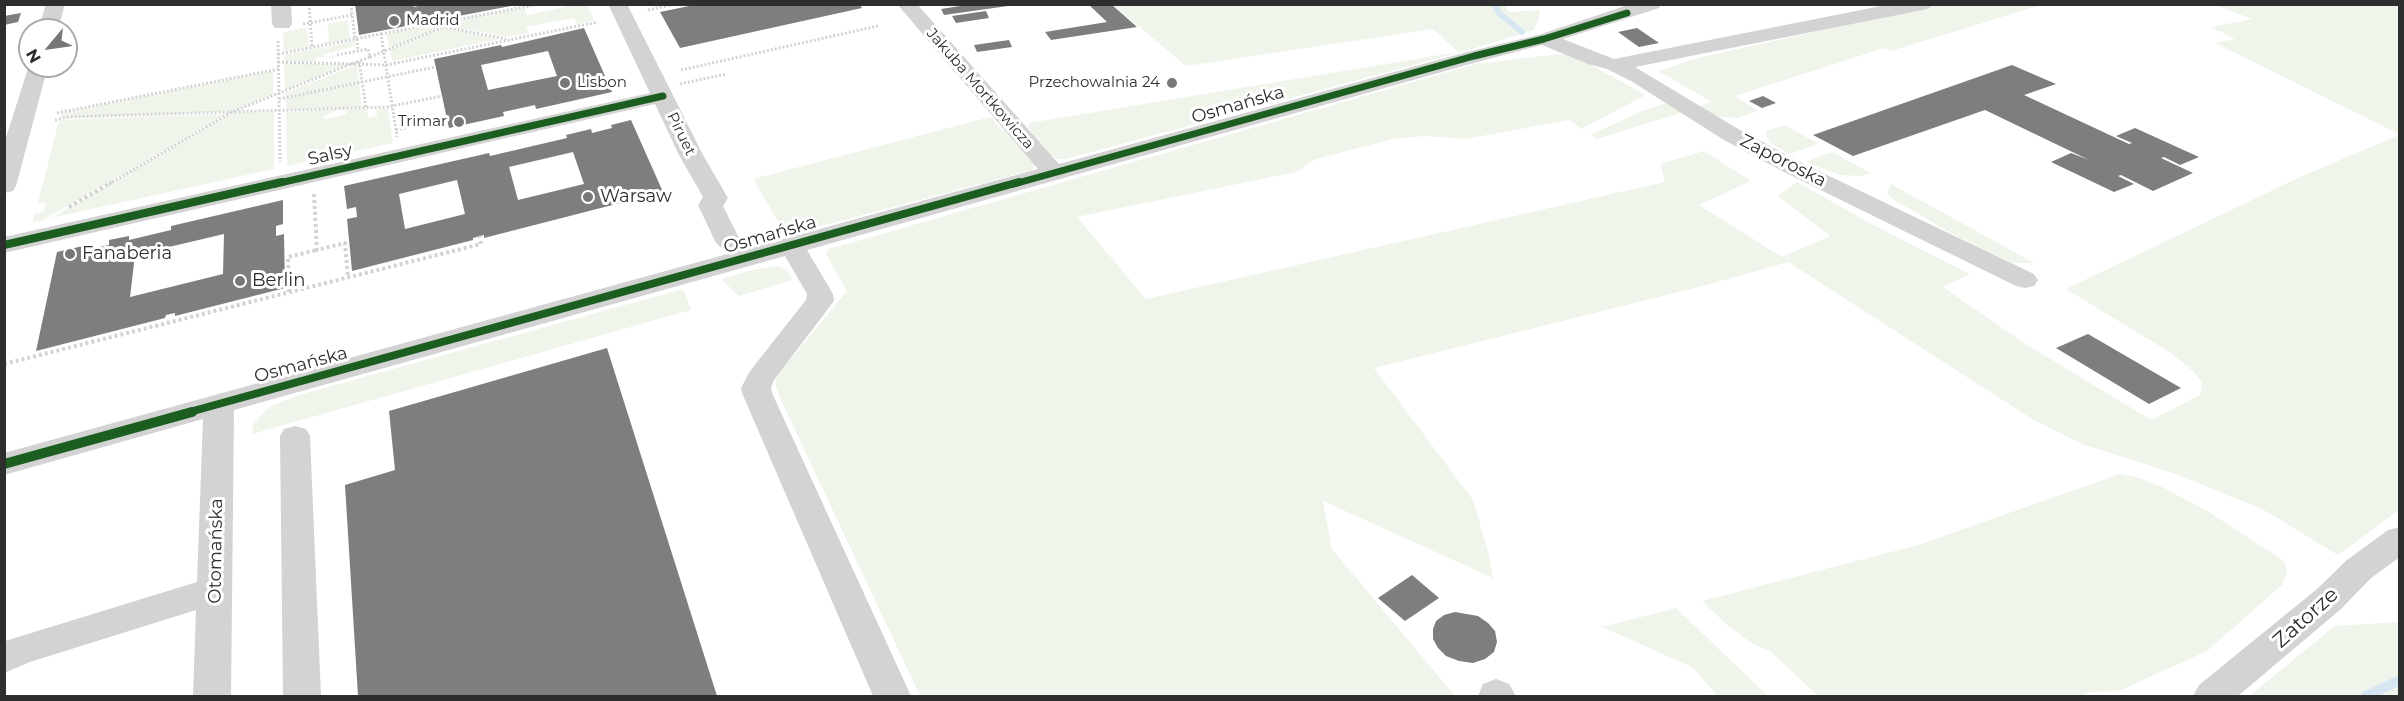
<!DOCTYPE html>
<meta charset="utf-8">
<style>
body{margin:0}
#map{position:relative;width:2404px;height:701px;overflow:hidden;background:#fff;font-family:Montserrat,sans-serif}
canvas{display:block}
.frame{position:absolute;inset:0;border:6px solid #2e2e2e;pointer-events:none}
.north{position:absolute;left:18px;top:18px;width:60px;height:60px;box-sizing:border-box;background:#fff;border:2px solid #ababab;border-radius:50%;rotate:241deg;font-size:16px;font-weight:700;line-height:24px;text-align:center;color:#2e2e2e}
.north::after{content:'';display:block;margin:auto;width:21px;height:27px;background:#777;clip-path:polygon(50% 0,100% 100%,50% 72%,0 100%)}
</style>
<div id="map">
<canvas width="2404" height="701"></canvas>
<div class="frame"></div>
<div class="north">N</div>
</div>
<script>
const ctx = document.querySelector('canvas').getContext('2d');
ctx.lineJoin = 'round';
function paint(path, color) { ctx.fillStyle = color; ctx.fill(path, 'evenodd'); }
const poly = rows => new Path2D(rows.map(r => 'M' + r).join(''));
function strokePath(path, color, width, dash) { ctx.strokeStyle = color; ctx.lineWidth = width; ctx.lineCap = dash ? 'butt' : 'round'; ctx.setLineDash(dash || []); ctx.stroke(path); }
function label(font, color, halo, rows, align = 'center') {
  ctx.font = font + ' Montserrat,sans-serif'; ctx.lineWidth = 6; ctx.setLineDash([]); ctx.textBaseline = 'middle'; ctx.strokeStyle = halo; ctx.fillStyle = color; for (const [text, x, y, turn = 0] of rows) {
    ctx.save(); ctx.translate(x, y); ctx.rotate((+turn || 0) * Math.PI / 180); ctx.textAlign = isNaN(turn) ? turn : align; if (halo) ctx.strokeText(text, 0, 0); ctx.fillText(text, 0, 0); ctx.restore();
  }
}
paint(poly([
 [580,4,587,5,594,20,577,24,574,18,526,27,528,33,508,37,449,26,471,17,524,8,527,15],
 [1505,5,1509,12,1539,10,1540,15,1534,30,1465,51,1066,159,1057,159,1051,155,1028,128,1029,123,1458,52,1433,29,1186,66,1113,5],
 [1935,5,2041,5,1891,51,1884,48,1735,96,1758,111,1738,118,1716,117,1698,107,1712,102,1658,71,1698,58],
 [2215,5,2399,5,2399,134,2215,43,2235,39,2211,27,2252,19],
 [348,20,350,39,316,46,329,41,328,24,314,26],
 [429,26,440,28,389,48,387,34],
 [307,27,309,47,284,51,283,32],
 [444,28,499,39,392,61,390,50],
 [355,41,356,46,322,55,328,57,334,54,334,58,319,57,315,60,316,62,284,61,284,55],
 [1558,54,1572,55,1639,91,1644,96,1581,129,1570,120,1465,139,1425,136,1393,139,1316,159,1296,172,1077,217,1146,299,1665,182,1660,164,1704,151,1751,181,1699,205,1782,257,1830,236,1778,196,1797,182,1879,228,1970,274,1943,287,2024,343,2151,420,2200,395,2202,382,2194,372,2171,353,2066,289,2300,177,2399,135,2399,510,2338,555,2262,509,2176,474,2082,444,2032,419,1788,262,1703,286,1374,368,1473,500,1489,555,1493,578,1323,501,1332,549,1455,696,920,696,780,398,775,384,779,373,847,291,826,254,829,249,1476,64],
 [284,63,346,65,285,90],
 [357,65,359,82,285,97,285,93],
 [273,71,274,94,233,111,60,118,61,113],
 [359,83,362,107,286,109,285,98],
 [1672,101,1687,111,1597,139,1590,135,1642,111],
 [367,109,368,118,377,116,376,109,388,109,393,143,287,166,286,112,337,110,324,116,324,119,347,114,345,110],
 [274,112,274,169,51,218,233,113],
 [227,114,41,221,33,222,35,213,43,212,46,202,38,203,59,120],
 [990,117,1003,131,1008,130,1032,158,1035,166,1032,170,825,225,785,233,753,179],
 [1785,125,1819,144,1789,154,1772,144,1767,138,1766,131],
 [1832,152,1871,173,1861,176,1840,175,1805,162],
 [1891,184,2034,263,2012,263,1958,237,1894,200,1887,193],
 [777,266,787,270,792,280,739,296,721,279,753,270],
 [683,289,691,310,252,434,253,425,260,416,271,406,299,395],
 [2120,474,2140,478,2164,488,2209,512,2281,559,2286,565,2287,573,2282,585,2207,651,2121,690,2092,692,2078,696,1818,696,1770,651,1753,644,1727,625,1702,601,1918,545],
 [1676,608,1768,696,1717,696,1692,667,1602,627],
 [2399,622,2399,696,2249,696,2335,626]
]), '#f0f5eb');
strokePath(poly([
 [1494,4,1499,13,1522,32]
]), '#d6e7f3', 6);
strokePath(poly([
 [2366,696,2400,680]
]), '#d6e7f3', 10);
paint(poly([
 [355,4,413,4,414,7,426,4,511,6,359,35],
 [699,4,859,4,862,8,680,48,660,12],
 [973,4,1007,4,1008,6,944,15,941,9],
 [1088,4,1111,4,1137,27,1051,40,1045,32,1107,22],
 [986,11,989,18,956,23,952,16],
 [21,13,18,22,4,25,4,16],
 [584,28,612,92,536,109,535,105,503,112,504,116,449,128,434,59,501,45,502,47],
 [548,51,557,76,488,90,481,65],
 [1637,28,1659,43,1639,47,1618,32],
 [1009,40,1012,47,977,52,974,45],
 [2012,65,2056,84,2024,95,2129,144,2132,143,2116,136,2135,128,2199,157,2180,165,2164,157,2161,158,2193,173,2153,191,2121,175,2118,176,2134,184,2114,192,2051,162,2071,153,2089,160,1985,110,1853,156,1813,135],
 [1763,96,1776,103,1762,108,1749,101],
 [631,120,663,192,484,238,484,235,473,238,473,240,352,271,347,219,357,217,356,207,347,209,344,186,489,153,490,156,567,138,566,135,591,129,592,133,612,128,611,125],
 [573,152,584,184,518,200,509,167],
 [457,180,465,214,405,229,399,194],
 [283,200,283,224,276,226,276,236,284,234,285,288,175,316,175,313,166,315,165,318,36,351,57,252,83,246,82,251,109,245,109,240,129,236,129,240,171,230,171,226],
 [224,234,223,274,130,297,135,255],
 [2088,334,2181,388,2149,404,2056,348],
 [607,348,717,696,358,696,345,485,395,470,389,411],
 [1412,575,1439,598,1405,621,1378,598],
 [1455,612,1478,616,1488,623,1495,631,1497,642,1494,652,1485,659,1473,663,1459,661,1446,656,1438,648,1433,639,1433,629,1436,621,1444,615]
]), '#7e7e7e');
strokePath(poly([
 [309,4,312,48],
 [351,4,355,39],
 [648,10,676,4],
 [303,24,352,15],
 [434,25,506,39],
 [381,34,540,4],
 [357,39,358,51],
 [278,41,280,162],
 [278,54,381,34,397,137],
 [337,55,368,49,370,57,359,61,366,108],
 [370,57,461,20],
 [278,62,386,65,598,22],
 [681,70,878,26],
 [680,84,726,74],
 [279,99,435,67],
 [57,113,279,69],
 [55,120,68,117,387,107,442,96],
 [396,130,447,119],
 [109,184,232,112,359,61]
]), '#d3d3d3', 3, [2, 2]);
strokePath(poly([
 [314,194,317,250,345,243,348,277],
 [69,207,112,182],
 [289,292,288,257,317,250],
 [4,364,481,244,479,236]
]), '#d3d3d3', 4, [3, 3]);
paint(poly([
 [46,4,65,4,58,30,38,30,46,4],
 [271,4,291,4,292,24,289,28,275,28,272,24,271,4],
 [608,4,627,4,703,155,728,198,723,206,738,236,754,247,1038,169,897,4,917,4,1059,164,1467,52,1538,35,1631,4,1661,4,1659,8,1563,39,1614,59,1891,4,1932,4,1930,8,1923,10,1635,67,1740,130,1802,163,2034,274,2038,280,2034,286,2025,288,2016,286,1786,173,1724,140,1631,81,1607,69,1588,64,1542,45,1481,61,807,250,833,294,834,301,774,380,771,388,772,393,911,696,873,696,742,393,741,388,750,371,806,300,807,294,785,256,234,410,231,696,193,696,196,610,30,662,4,673,5,641,197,582,203,419,4,475,4,453,731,253,719,246,715,241,698,205,703,197,679,155,655,104,4,253,4,237,650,93,608,4],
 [30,62,30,66,48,66,16,186,13,191,4,193,4,144,30,62],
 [295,426,306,429,310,436,321,696,283,696,280,436,284,429,295,426],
 [2400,527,2400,557,2371,578,2341,609,2238,696,2193,696,2199,685,2317,589,2347,560,2388,530,2400,527],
 [1496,679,1509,684,1516,696,1478,696,1483,684,1496,679]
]), '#d3d3d3');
strokePath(poly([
 [275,184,663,96],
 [1014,184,1474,56,1544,39,1627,13]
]), '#1b5e20', 7);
strokePath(poly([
 [4,245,282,182],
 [186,413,1019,182]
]), '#1b5e20', 8);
strokePath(poly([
 [4,464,192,412]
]), '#1b5e20', 10);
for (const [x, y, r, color] of [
 [394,21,6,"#777"],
 [565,83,6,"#777"],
 [1172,83,6,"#777"],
 [459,122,6,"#777"],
 [588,197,6,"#777"],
 [70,254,6,"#777"],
 [240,281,6,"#777"]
]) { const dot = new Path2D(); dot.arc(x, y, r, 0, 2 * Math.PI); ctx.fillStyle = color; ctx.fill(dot); strokePath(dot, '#fff', 2); }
label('15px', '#2e2e2e', '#fff', [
 ["Madrid",406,21],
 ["Lisbon",577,83],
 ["Przechowalnia 24",1160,83,"right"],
 ["Trimar",447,122,"right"]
], 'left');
label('15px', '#2e2e2e', '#fff', [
 ["Jakuba Mortkowicza",980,89,49],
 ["Piruet",681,134,64]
]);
label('18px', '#2e2e2e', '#fff', [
 ["Osmańska",1238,105,-16],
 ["Salsy",330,155,-13],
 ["Zaporoska",1783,161,27],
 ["Osmańska",770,235,-16],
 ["Osmańska",301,365,-15],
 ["Otomańska",216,551,-89]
]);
label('18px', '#2e2e2e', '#fff', [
 ["Warsaw",600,197],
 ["Fanaberia",82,254],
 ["Berlin",252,281]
], 'left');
label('21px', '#2e2e2e', '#fff', [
 ["Zatorze",2306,618,-42]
]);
</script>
